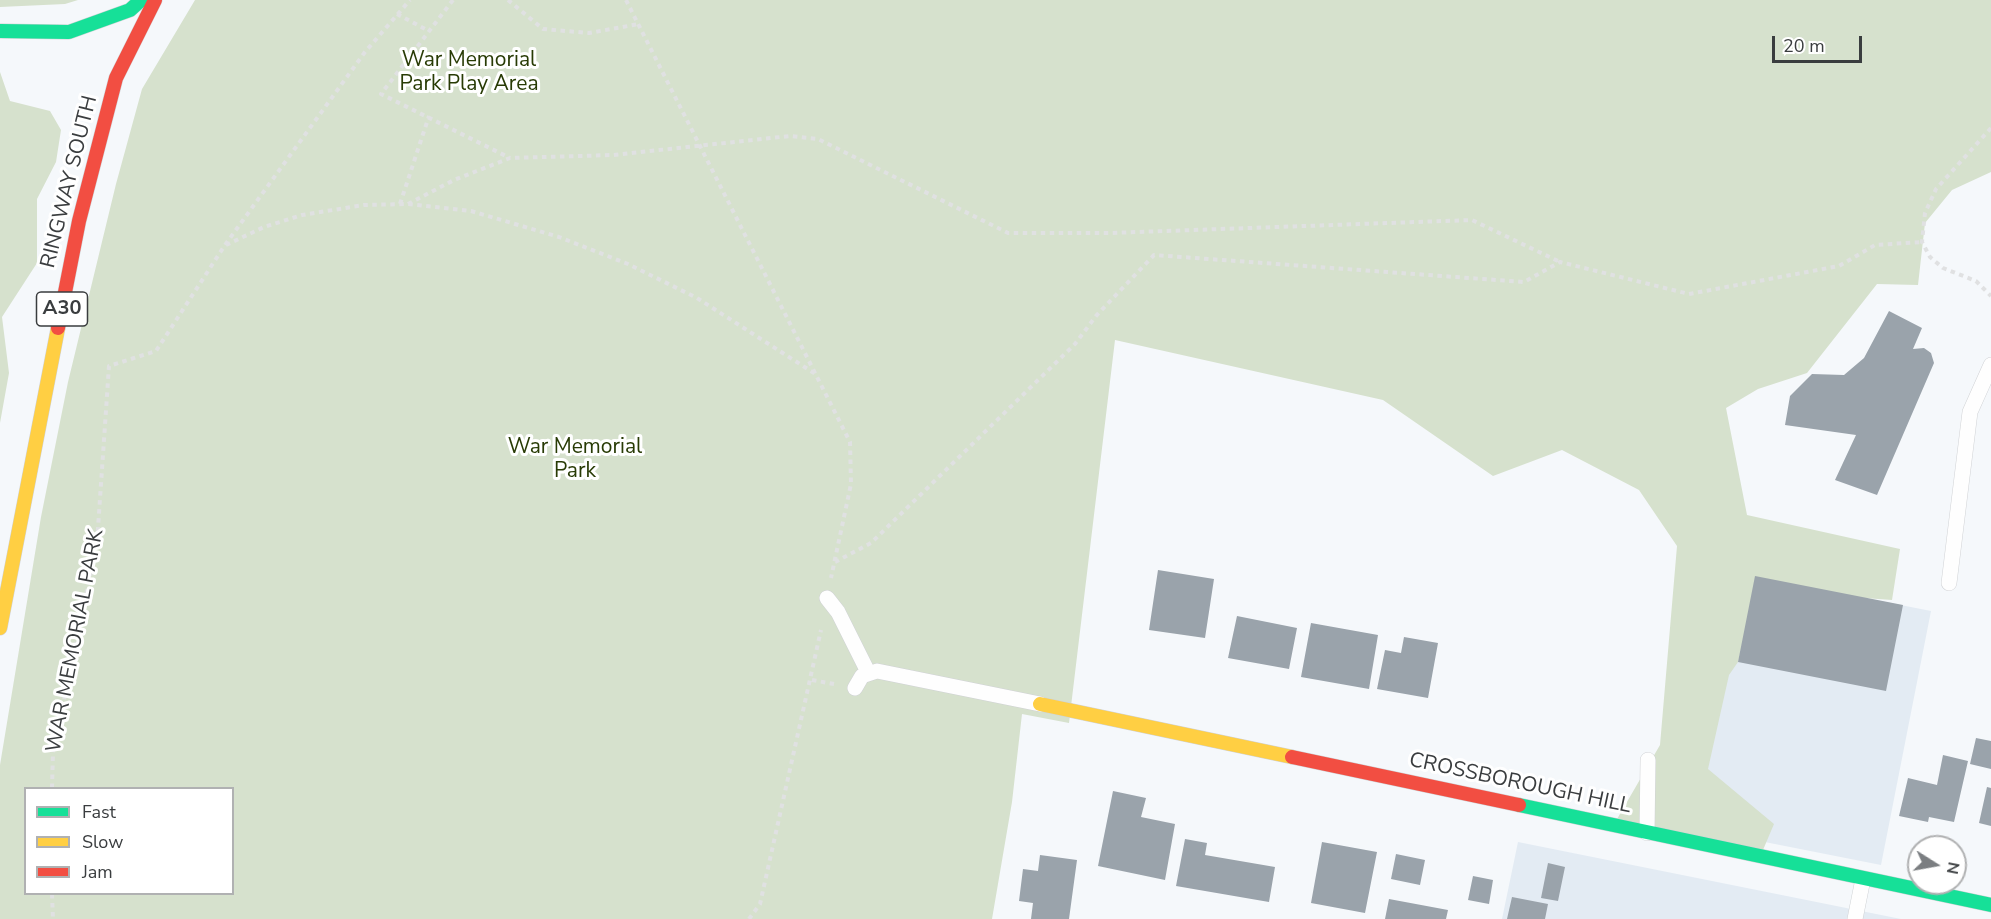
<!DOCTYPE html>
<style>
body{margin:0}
#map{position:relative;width:1991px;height:919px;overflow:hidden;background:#f5f8fb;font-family:"Nunito Sans",sans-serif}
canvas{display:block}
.legend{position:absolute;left:24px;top:787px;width:210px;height:108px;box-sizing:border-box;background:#fff;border:2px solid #b0b1b2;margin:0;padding:8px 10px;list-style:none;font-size:18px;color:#3a3d3f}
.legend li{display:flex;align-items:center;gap:12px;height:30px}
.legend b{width:30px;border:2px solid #b0b1b2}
.north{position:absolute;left:1907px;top:835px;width:60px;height:60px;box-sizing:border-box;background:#fff;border:2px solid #b0b1b2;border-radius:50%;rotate:101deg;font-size:16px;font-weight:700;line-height:24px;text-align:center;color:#3a3d3f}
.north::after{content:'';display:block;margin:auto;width:21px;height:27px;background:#7b7e81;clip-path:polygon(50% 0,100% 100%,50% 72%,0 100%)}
.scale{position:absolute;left:1772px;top:36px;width:90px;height:27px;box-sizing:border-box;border:3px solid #3a3d3f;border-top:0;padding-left:8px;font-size:18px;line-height:21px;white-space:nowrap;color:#3a3d3f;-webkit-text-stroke:4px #fff;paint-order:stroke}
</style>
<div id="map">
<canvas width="1991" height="919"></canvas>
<ul class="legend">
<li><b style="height:8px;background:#16e098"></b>Fast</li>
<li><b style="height:8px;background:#ffcf43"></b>Slow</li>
<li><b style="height:8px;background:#f24e42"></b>Jam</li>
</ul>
<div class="north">N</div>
<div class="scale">20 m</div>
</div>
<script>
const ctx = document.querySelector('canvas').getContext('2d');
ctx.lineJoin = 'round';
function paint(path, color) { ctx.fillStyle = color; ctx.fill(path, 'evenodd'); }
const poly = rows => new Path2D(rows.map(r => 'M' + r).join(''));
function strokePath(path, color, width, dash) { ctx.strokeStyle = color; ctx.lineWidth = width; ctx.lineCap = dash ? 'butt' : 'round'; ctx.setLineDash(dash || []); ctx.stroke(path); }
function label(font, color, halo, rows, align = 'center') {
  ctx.font = font + ' "Nunito Sans",sans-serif'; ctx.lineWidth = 6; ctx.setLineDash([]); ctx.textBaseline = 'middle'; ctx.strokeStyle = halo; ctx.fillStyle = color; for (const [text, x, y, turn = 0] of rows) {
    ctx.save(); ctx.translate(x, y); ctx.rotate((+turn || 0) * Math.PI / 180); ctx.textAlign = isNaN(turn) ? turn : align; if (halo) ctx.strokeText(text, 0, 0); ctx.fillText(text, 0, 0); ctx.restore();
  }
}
paint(poly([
 [1744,574,1931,611,1881,865,1694,828],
 [1518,842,1901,919,1502,919]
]), '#e3ebf3');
paint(poly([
 [0,0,78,0,65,4,0,7],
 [195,0,1991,0,1991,172,1952,190,1925,223,1918,285,1877,284,1807,373,1758,389,1726,408,1747,515,1900,549,1892,600,1755,590,1738,662,1729,675,1708,769,1774,824,1760,857,1613,826,1660,745,1677,546,1639,490,1562,450,1493,476,1383,400,1115,340,1069,723,1022,714,1012,802,992,919,0,919,0,765,41,517,68,382,116,184,142,89],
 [26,788,232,788,232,894,26,894],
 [0,72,10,101,50,111,61,130,56,162,37,199,37,263,2,317,9,373,0,423]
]), '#d6e1cd');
paint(poly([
 [1889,311,1922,328,1913,349,1924,348,1931,353,1934,363,1877,495,1835,480,1856,435,1785,425,1790,396,1812,374,1844,375,1864,358],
 [1158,570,1214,579,1205,638,1149,630],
 [1755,576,1903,605,1886,691,1738,662],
 [1237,616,1297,628,1289,669,1228,658],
 [1311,623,1378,635,1369,689,1301,677],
 [1404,637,1438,643,1428,698,1377,689,1385,650,1401,653],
 [1976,738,1991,741,1991,769,1970,764],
 [1943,755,1968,761,1954,822,1929,817,1928,822,1899,816,1908,778,1937,785],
 [1987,787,1991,788,1991,826,1979,823],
 [1113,791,1146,798,1141,817,1175,824,1165,880,1098,866],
 [1185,839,1207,843,1205,855,1275,867,1269,902,1176,886],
 [1322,842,1377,852,1365,913,1311,903],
 [1396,854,1425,860,1420,885,1391,879],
 [1040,855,1077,860,1069,919,1031,919,1033,903,1019,901,1023,869,1038,871],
 [1548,863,1565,867,1558,901,1541,898],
 [1473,876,1493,880,1489,904,1468,900],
 [1512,897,1548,904,1545,919,1507,919],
 [1389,899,1448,910,1446,919,1385,919]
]), '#9aa3ab');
const lane = poly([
 [1949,583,1970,412,1991,365],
 [827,598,838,612,868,672],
 [855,688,862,676,877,671,1040,704],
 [1647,833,1648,760],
 [1855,919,1863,879]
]);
const fast = poly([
 [0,31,69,32,130,10,141,0],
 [1519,805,1991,905]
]);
const slow = poly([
 [0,628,58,328],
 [1040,704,1292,757]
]);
const jam = poly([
 [58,328,79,221,116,78,155,0],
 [1292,757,1519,805]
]);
strokePath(lane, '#d0d2d5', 16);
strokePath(fast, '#d0d2d5', 15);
strokePath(slow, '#d0d2d5', 15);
strokePath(jam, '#d0d2d5', 15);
strokePath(poly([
 [453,0,381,94,510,158],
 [508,0,543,29,589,33,639,24],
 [626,0,850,442,851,484,831,578],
 [397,14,427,30],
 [1991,128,1936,189,1925,213,1922,242,1930,257,1943,268,1976,281,1991,296],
 [400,204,429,116],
 [408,204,454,180,510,158,613,155,790,136,818,139,1008,233,1110,233,1472,220,1560,262],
 [226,245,264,227,302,215,364,205,408,204,471,211,559,237,628,264,697,298,817,375],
 [835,562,871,543,1075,344,1096,316,1154,255,1524,282,1560,262,1689,294,1839,266,1875,245,1922,242],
 [812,680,834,684],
 [52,788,53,752,97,543,109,366,156,351,225,245,365,52,410,0],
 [52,894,53,919],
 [749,919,760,904,821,630]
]), '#e0e1e2', 4, [4.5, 4.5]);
strokePath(lane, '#fefefe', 15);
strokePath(fast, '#16e098', 14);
strokePath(slow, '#ffcf43', 14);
strokePath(jam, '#f24e42', 14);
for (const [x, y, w] of [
 [62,309,51]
]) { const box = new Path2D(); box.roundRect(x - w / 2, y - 17, w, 34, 4.5); ctx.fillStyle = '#fff'; ctx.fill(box); strokePath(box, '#3a3d3f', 1.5); }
label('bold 20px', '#3a3d3f', null, [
 ["A30",62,309]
]);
label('21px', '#283b05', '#fff', [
 ["War Memorial",469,61],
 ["Park Play Area",469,85],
 ["War Memorial",575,448],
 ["Park",575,472]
]);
label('21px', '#3a3d3f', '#fff', [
 ["RINGWAY SOUTH",70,182,-76],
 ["WAR MEMORIAL PARK",76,641,-79],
 ["CROSSBOROUGH HILL",1520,784,12]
]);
</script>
